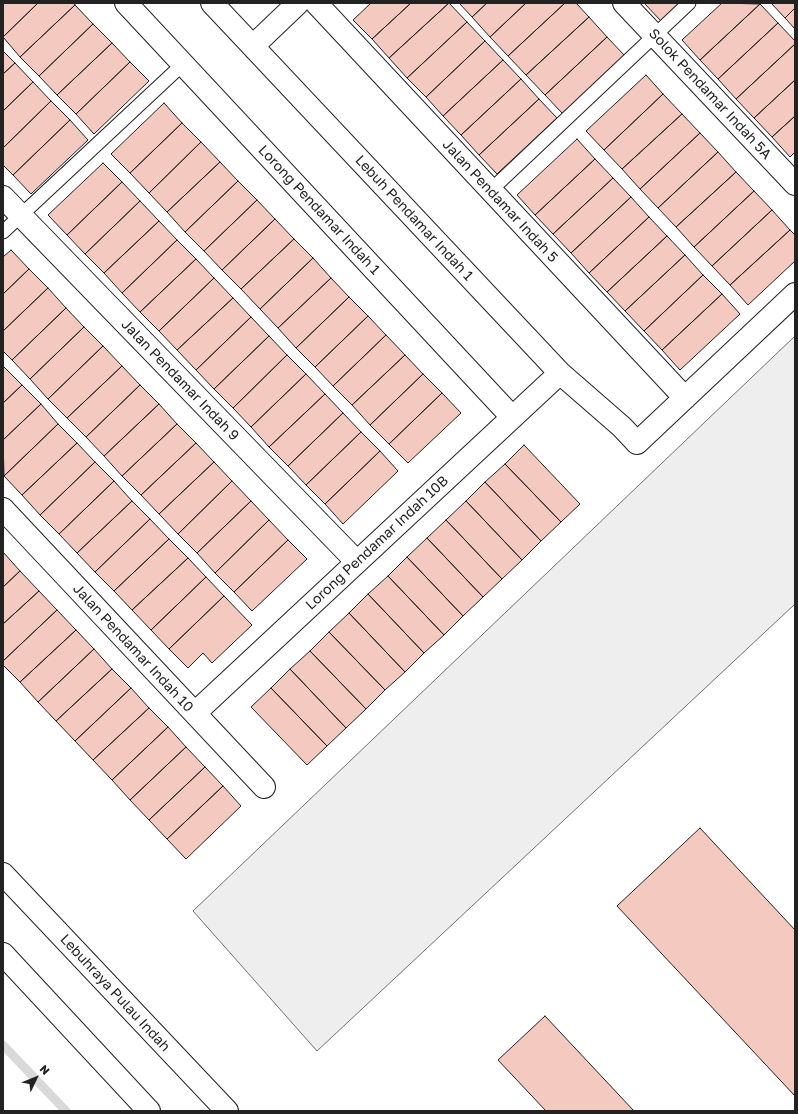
<!DOCTYPE html>
<style>
body{margin:0}
#map{position:relative;width:798px;height:1114px;overflow:hidden;background:#fff;font-family:"Golos Text",sans-serif}
canvas{display:block}
.frame{position:absolute;inset:0;border:4px solid #222;pointer-events:none}
.north{position:absolute;left:16px;top:1058px;width:40px;height:40px;-webkit-text-stroke:3px #fff;paint-order:stroke;rotate:47deg;font-size:11px;font-weight:700;line-height:16px;text-align:center;color:#222}
.north::after{content:'';display:block;margin:auto;width:14px;height:18px;background:#222;clip-path:polygon(50% 0,100% 100%,50% 72%,0 100%)}
</style>
<div id="map">
<canvas width="798" height="1114"></canvas>
<div class="frame"></div>
<div class="north">N</div>
</div>
<script>
const ctx = document.querySelector('canvas').getContext('2d');
ctx.lineJoin = 'round';
function paint(path, color) { ctx.fillStyle = color; ctx.fill(path, 'evenodd'); }
const poly = rows => new Path2D(rows.map(r => 'M' + r).join(''));
function strokePath(path, color, width, dash) { ctx.strokeStyle = color; ctx.lineWidth = width; ctx.lineCap = dash ? 'butt' : 'round'; ctx.setLineDash(dash || []); ctx.stroke(path); }
function label(font, color, halo, rows, align = 'center') {
  ctx.font = font + ' "Golos Text",sans-serif'; ctx.lineWidth = 3; ctx.setLineDash([]); ctx.textBaseline = 'middle'; ctx.strokeStyle = halo; ctx.fillStyle = color; for (const [text, x, y, turn = 0] of rows) {
    ctx.save(); ctx.translate(x, y); ctx.rotate((+turn || 0) * Math.PI / 180); ctx.textAlign = isNaN(turn) ? turn : align; if (halo) ctx.strokeText(text, 0, 0); ctx.fillText(text, 0, 0); ctx.restore();
  }
}
const green = poly([
 [795,336,795,604,317,1051,193,911,795,336]
]);
paint(green, '#eee');
strokePath(green, '#6f6f6f', 1);
strokePath(poly([
 [3,1045,66,1111]
]), '#d9d9d9', 9);
const building = poly([
 [3,3,38,3,3,37,3,3],
 [38,3,74,3,75,5,20,57,3,37,38,3],
 [369,3,411,3,372,39,353,20,370,4,369,3],
 [411,3,449,3,389,58,372,39,411,3],
 [449,3,467,22,407,78,389,58,449,3],
 [459,3,487,3,472,17,459,3],
 [487,3,526,3,490,37,472,17,487,3],
 [526,3,565,3,508,56,490,37,526,3],
 [565,3,576,3,589,17,526,75,508,56,565,3],
 [644,3,681,3,661,21,644,3],
 [722,3,760,4,700,60,682,40,722,3],
 [771,3,795,3,795,8,785,18,771,3],
 [760,4,778,23,718,79,700,60,760,4],
 [75,5,93,24,39,76,20,57,75,5],
 [795,8,795,29,785,18,795,8],
 [589,17,607,37,545,95,526,75,589,17],
 [467,22,485,41,426,97,407,78,467,22],
 [778,23,795,41,795,44,736,99,718,79,778,23],
 [93,24,112,43,57,95,39,76,93,24],
 [607,37,625,56,563,114,545,95,607,37],
 [485,41,503,60,443,116,426,97,485,41],
 [112,43,130,62,76,114,57,95,112,43],
 [795,44,795,80,754,118,736,99,795,44],
 [3,51,15,63,3,74,3,51],
 [503,60,521,79,461,135,443,116,503,60],
 [130,62,149,81,94,134,76,114,130,62],
 [15,63,33,82,3,111,3,74,15,63],
 [646,75,663,94,604,150,586,131,646,75],
 [521,79,539,99,479,155,461,135,521,79],
 [795,80,795,116,772,137,754,118,795,80],
 [33,82,51,101,3,148,3,111,33,82],
 [663,94,682,114,622,169,604,150,663,94],
 [539,99,557,118,497,174,479,155,539,99],
 [51,101,70,120,13,175,3,165,3,148,51,101],
 [164,103,182,123,130,173,111,154,164,103],
 [682,114,700,133,640,189,622,169,682,114],
 [795,116,795,152,790,157,772,137,795,116],
 [70,120,88,140,31,194,13,175,70,120],
 [182,123,201,142,149,193,130,173,182,123],
 [700,133,718,152,658,208,640,189,700,133],
 [577,139,595,159,535,215,517,195,577,139],
 [201,142,220,162,167,212,149,193,201,142],
 [718,152,736,172,676,227,658,208,718,152],
 [595,159,613,178,553,234,535,215,595,159],
 [220,162,238,181,185,232,167,212,220,162],
 [103,163,122,182,67,235,48,215,103,163],
 [736,172,754,191,694,247,676,227,736,172],
 [613,178,631,197,571,253,553,234,613,178],
 [238,181,257,200,204,251,185,232,238,181],
 [122,182,140,201,85,254,67,235,122,182],
 [754,191,772,210,712,266,694,247,754,191],
 [631,197,649,217,589,273,571,253,631,197],
 [257,200,275,219,222,270,204,251,257,200],
 [140,201,159,221,104,273,85,254,140,201],
 [772,210,790,230,730,285,712,266,772,210],
 [649,217,667,236,607,292,589,273,649,217],
 [275,219,294,239,241,289,222,270,275,219],
 [159,221,177,240,122,293,104,273,159,221],
 [790,230,795,235,795,261,748,305,730,285,790,230],
 [667,236,685,255,625,311,607,292,667,236],
 [294,239,313,258,260,309,241,289,294,239],
 [177,240,196,259,140,312,122,293,177,240],
 [11,250,29,269,3,294,3,257,11,250],
 [685,255,703,275,644,331,625,311,685,255],
 [313,258,331,278,278,328,260,309,313,258],
 [196,259,214,278,159,331,140,312,196,259],
 [29,269,48,288,3,331,3,294,29,269],
 [703,275,722,294,662,350,644,331,703,275],
 [214,278,233,298,177,350,159,331,214,278],
 [331,278,349,297,296,348,278,328,331,278],
 [48,288,66,308,12,360,3,351,3,331,48,288],
 [722,294,740,314,680,370,662,350,722,294],
 [349,297,368,316,315,367,296,348,349,297],
 [233,298,251,317,196,370,177,350,233,298],
 [66,308,84,327,30,379,12,360,66,308],
 [368,316,386,335,333,386,315,367,368,316],
 [251,317,269,336,214,389,196,370,251,317],
 [84,327,103,346,48,399,30,379,84,327],
 [386,335,405,355,352,405,333,386,386,335],
 [269,336,287,355,233,408,214,389,269,336],
 [103,346,122,366,67,418,48,399,103,346],
 [287,355,306,374,251,427,233,408,287,355],
 [405,355,423,374,370,425,352,405,405,355],
 [3,366,22,385,3,403,3,366],
 [122,366,140,385,86,437,67,418,122,366],
 [306,374,325,394,269,447,251,427,306,374],
 [423,374,442,393,389,444,370,425,423,374],
 [22,385,41,404,3,440,3,403,22,385],
 [140,385,159,404,104,456,86,437,140,385],
 [442,393,461,413,408,463,389,444,442,393],
 [325,394,343,413,288,466,269,447,325,394],
 [41,404,58,424,4,476,3,440,41,404],
 [159,404,177,424,122,476,104,456,159,404],
 [343,413,361,432,306,485,288,466,343,413],
 [58,424,77,443,22,495,4,476,58,424],
 [177,424,196,443,141,495,122,476,177,424],
 [361,432,380,451,325,504,306,485,361,432],
 [77,443,95,462,40,515,22,495,77,443],
 [196,443,214,462,159,514,141,495,196,443],
 [524,445,580,504,561,522,505,464,524,445],
 [380,451,398,471,343,524,325,504,380,451],
 [95,462,114,481,59,534,40,515,95,462],
 [214,462,232,481,178,534,159,514,214,462],
 [505,464,561,522,541,541,485,482,505,464],
 [114,481,132,501,77,553,59,534,114,481],
 [232,481,251,501,197,553,178,534,232,481],
 [485,482,541,541,522,560,466,501,485,482],
 [132,501,150,519,95,572,77,553,132,501],
 [251,501,269,520,215,573,197,553,251,501],
 [466,501,522,560,502,579,446,520,466,501],
 [150,519,169,539,114,591,95,572,150,519],
 [269,520,288,540,234,592,215,573,269,520],
 [446,520,502,579,483,597,427,538,446,520],
 [427,538,483,597,463,616,407,557,427,538],
 [169,539,188,558,132,610,114,591,169,539],
 [288,540,307,559,252,611,234,592,288,540],
 [3,552,20,571,3,587,3,552],
 [407,557,463,616,444,635,388,576,407,557],
 [188,558,206,577,151,630,132,610,188,558],
 [20,571,39,591,3,624,3,587,20,571],
 [388,576,444,635,424,653,368,594,388,576],
 [206,577,224,596,169,649,151,630,206,577],
 [39,591,57,610,3,661,3,624,39,591],
 [368,594,424,653,405,672,349,613,368,594],
 [224,596,252,625,212,663,203,653,188,668,169,649,224,596],
 [57,610,76,630,20,682,3,665,3,661,57,610],
 [349,613,405,672,385,690,329,632,349,613],
 [76,630,94,649,38,702,20,682,76,630],
 [329,632,385,690,366,709,310,651,329,632],
 [94,649,112,669,56,721,38,702,94,649],
 [310,651,366,709,346,728,290,669,310,651],
 [112,669,131,688,75,741,56,721,112,669],
 [290,669,346,728,327,746,271,688,290,669],
 [131,688,149,708,93,760,75,741,131,688],
 [271,688,327,746,307,765,251,707,271,688],
 [149,708,168,727,112,780,93,760,149,708],
 [168,727,186,747,130,800,112,780,168,727],
 [186,747,205,767,149,820,130,800,186,747],
 [205,767,223,786,167,839,149,820,205,767],
 [223,786,241,806,186,859,167,839,223,786],
 [700,828,795,930,795,1096,617,906,700,828],
 [545,1016,634,1111,546,1111,498,1060,545,1016]
]);
paint(building, '#f3c9c0');
strokePath(building, '#222', 1);
const lane = poly([
 [491,190,689,3],
 [3,232,183,64]
]);
const street = poly([
 [126,3,512,417],
 [212,3,560,373,622,427,637,443,795,294],
 [316,3,685,398],
 [624,3,795,184],
 [253,46,298,3],
 [3,197,357,562],
 [3,509,264,787],
 [195,713,560,373]
]);
const primary = poly([
 [3,874,227,1111],
 [3,954,149,1111]
]);
strokePath(lane, '#222', 15);
strokePath(street, '#222', 24);
strokePath(primary, '#222', 24);
strokePath(lane, '#fff', 13);
strokePath(street, '#fff', 22);
strokePath(primary, '#fff', 22);
label('14px', '#222', '#fff', [
 ["Solok Pendamar Indah 5A",710,94,47],
 ["Jalan Pendamar Indah 5",500,201,47],
 ["Lorong Pendamar Indah 1",319,210,47],
 ["Lebuh Pendamar Indah 1",414,218,47],
 ["Jalan Pendamar Indah 9",180,380,46],
 ["Lorong Pendamar Indah 10B",377,543,-43],
 ["Jalan Pendamar Indah 10",133,648,47],
 ["Lebuhraya Pulau Indah",115,993,47]
]);
</script>
